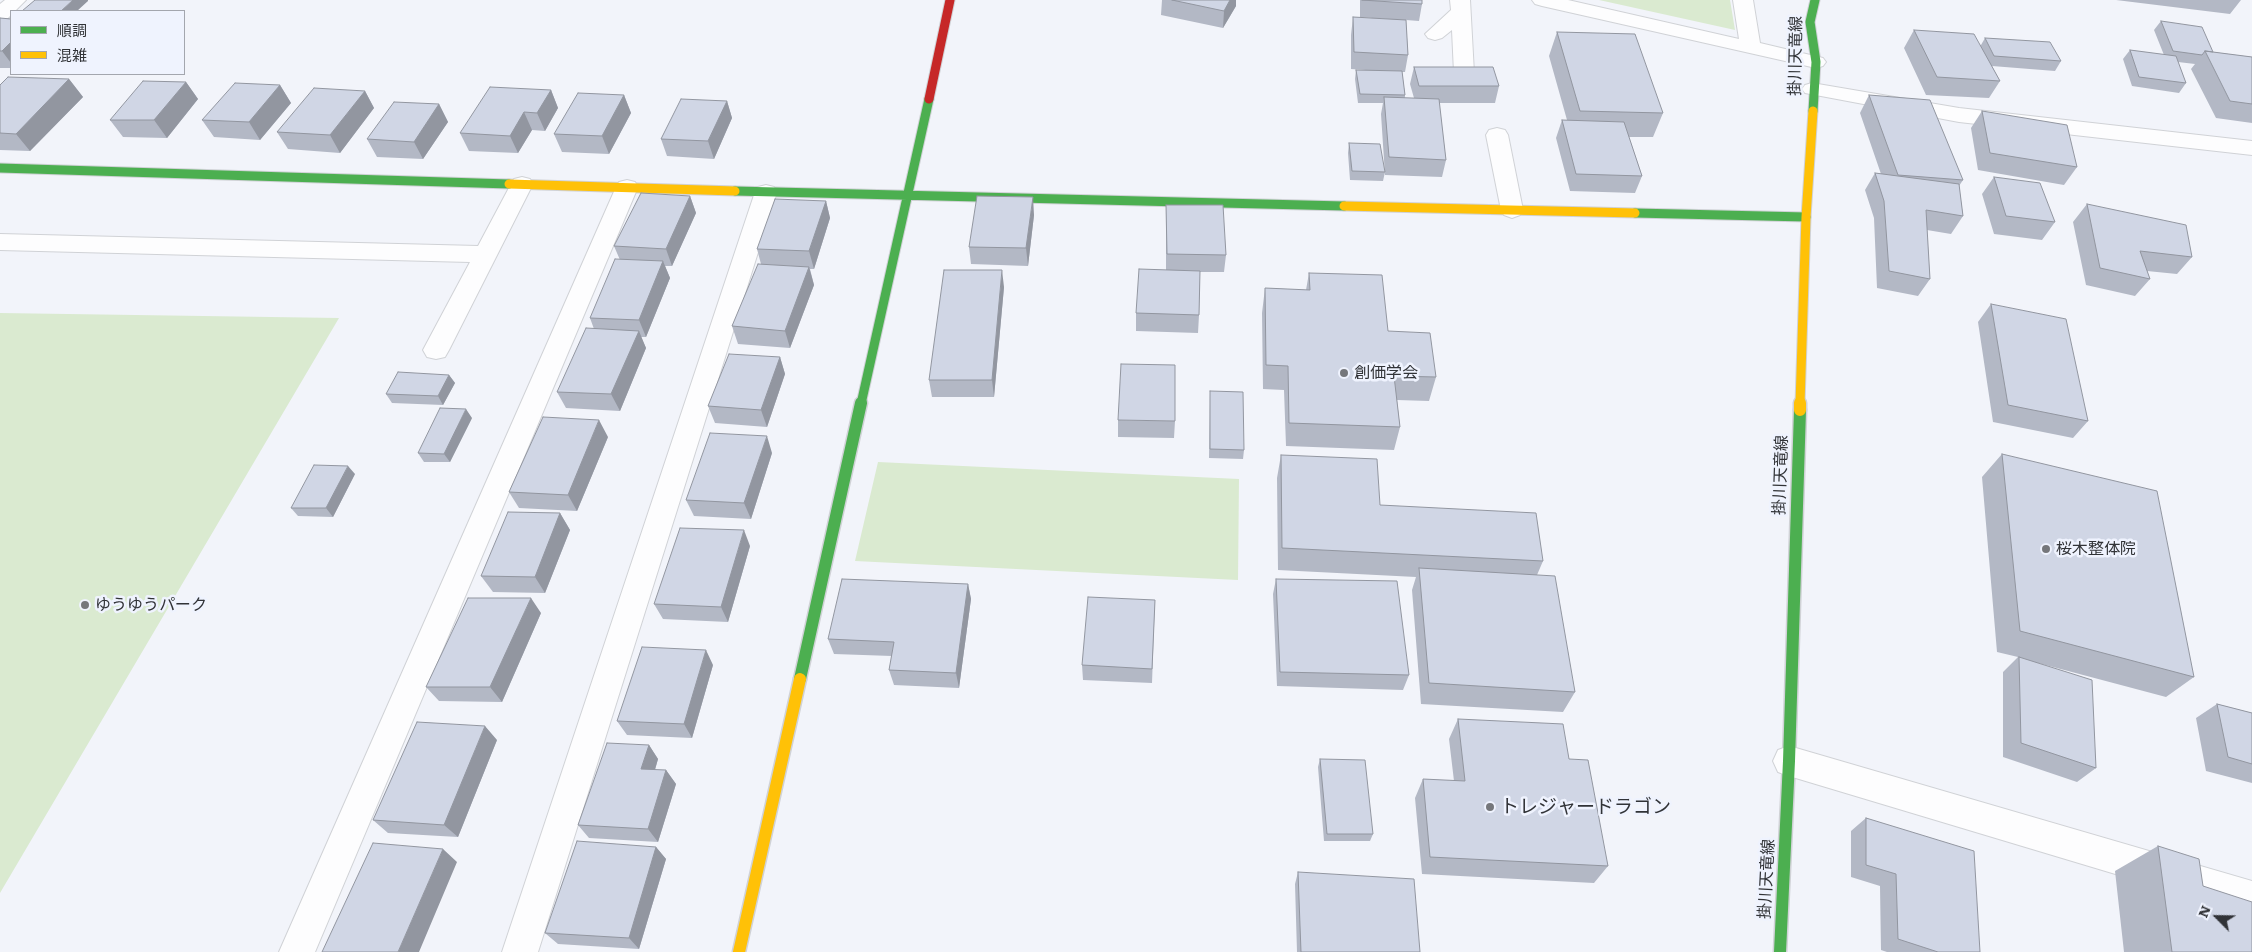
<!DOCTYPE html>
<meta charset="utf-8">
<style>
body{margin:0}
#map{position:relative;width:2252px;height:952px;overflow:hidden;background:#f2f4fa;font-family:Literata,"Noto Sans JP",serif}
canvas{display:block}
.legend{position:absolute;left:10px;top:10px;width:175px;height:65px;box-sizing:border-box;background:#eff3fe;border:1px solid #a3a6ae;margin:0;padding:6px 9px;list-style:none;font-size:15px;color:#313337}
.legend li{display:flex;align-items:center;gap:10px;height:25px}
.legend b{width:25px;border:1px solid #a3a6ae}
.north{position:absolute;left:2192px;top:892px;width:50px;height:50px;-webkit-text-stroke:4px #eff3fe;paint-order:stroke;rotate:293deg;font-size:14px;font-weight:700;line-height:20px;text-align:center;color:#313337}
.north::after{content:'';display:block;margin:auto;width:18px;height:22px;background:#313337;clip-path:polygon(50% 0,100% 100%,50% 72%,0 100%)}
</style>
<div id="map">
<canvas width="2252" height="952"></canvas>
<ul class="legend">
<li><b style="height:6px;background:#4caf50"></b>順調</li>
<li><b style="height:6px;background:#ffc107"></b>混雑</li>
</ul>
<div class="north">N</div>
</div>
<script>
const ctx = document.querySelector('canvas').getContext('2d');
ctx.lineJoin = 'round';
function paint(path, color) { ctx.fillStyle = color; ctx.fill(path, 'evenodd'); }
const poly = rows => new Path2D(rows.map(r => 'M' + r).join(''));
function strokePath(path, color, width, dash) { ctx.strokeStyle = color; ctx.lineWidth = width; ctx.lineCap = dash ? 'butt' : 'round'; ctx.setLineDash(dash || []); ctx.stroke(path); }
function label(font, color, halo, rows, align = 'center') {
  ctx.font = font + ' Literata,"Noto Sans JP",serif'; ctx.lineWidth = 5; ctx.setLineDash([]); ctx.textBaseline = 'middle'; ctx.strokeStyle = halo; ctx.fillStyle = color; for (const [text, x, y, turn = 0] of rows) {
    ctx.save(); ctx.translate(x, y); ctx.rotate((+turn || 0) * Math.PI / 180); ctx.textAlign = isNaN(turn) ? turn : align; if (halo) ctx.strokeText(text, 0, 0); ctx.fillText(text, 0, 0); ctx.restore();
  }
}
paint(poly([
 [1599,0,1730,0,1735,30],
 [0,313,339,318,0,893],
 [878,462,1239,479,1238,580,855,561]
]), '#daead0');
const lane = poly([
 [522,177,530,179,533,184,449,350,445,357,436,359,427,357,423,350,470,262,0,250,0,234,478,246,511,184,514,179,522,177]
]);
const street = poly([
 [5,0,26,0,15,11,11,11,11,15,7,19,0,21,0,4,5,0],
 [1450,0,1470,0,1474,73,1471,77,1464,79,1457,77,1454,73,1452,30,1442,38,1435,40,1428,38,1425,34,1451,10,1450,0],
 [1532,0,1568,0,1739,39,1733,0,1753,0,1760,43,1823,58,1826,62,1823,66,1816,68,1542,6,1535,4,1532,0],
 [1812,83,1959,108,2252,141,2252,155,1959,122,1805,93,1802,89,1805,85,1812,83],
 [1497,128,1505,130,1508,135,1523,210,1520,215,1512,218,1504,215,1501,210,1486,135,1489,130,1497,128],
 [627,180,635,182,638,187,315,952,279,952,616,187,619,182,627,180],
 [766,185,774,187,777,192,538,952,502,952,755,192,758,187,766,185],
 [1789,746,2252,881,2252,915,1789,776,1778,772,1773,761,1778,750,1789,746]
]);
const fastFar1 = poly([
 [1813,111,1816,62,1810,22,1815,0],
 [0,168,509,184],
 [735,191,1344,206],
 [1635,213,1806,217],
 [861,404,929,99]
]);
const fast = poly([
 [800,679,861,403],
 [1780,952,1789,761,1800,410]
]);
const slowFar1 = poly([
 [509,184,735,191],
 [1344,206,1635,213],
 [1800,404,1806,217,1813,111]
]);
const slow = poly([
 [1800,410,1800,403],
 [739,952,800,679]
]);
const jam = poly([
 [929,99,950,0]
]);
strokePath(lane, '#d0d2d6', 2);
strokePath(street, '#d0d2d6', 2);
strokePath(fastFar1, '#d0d2d6', 11);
strokePath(fast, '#d0d2d6', 15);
strokePath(slowFar1, '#d0d2d6', 11);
strokePath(slow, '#d0d2d6', 15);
strokePath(jam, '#d0d2d6', 11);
paint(lane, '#fdfdfe');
paint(street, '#fdfdfe');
strokePath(fastFar1, '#4caf50', 9);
strokePath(fast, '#4caf50', 12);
strokePath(slowFar1, '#ffc107', 9);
strokePath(slow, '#ffc107', 12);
strokePath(jam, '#c62828', 9);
paint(poly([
 [1162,0,1236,0,1236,6,1223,28,1161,15],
 [1360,0,1422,0,1422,4,1419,21,1406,20,1408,55,1405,72,1402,72,1405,95,1405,98,1414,98,1410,84,1414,67,1499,86,1495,103,1439,103,1446,160,1442,177,1385,175,1381,114,1383,103,1358,103,1355,79,1356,70,1380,71,1351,69,1351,35,1353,17,1385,19,1360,17],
 [2116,0,2241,0,2230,14],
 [0,18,11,19,11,68,0,68],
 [2161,21,2213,52,2252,57,2252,123,2216,118,2191,69,2195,64,2178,62,2186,83,2179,93,2132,86,2123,59,2130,50,2164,55,2154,30],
 [1914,30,1981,45,1985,38,2061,61,2055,71,1992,66,2000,81,1989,98,1926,95,1904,48],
 [1557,32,1663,113,1653,137,1629,137,1642,176,1635,193,1570,191,1556,138,1562,120,1567,120,1549,56],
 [69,79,83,97,30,151,0,150,0,85],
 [186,82,198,99,167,138,123,137,110,120],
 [280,85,291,103,260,140,214,137,202,120],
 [551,90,558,108,545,131,532,130,518,153,469,151,460,133],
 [365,91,374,108,340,153,288,149,277,132],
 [624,95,631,113,609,154,562,152,554,134],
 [1869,95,1963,180,1959,186,1963,216,1951,234,1927,230,1930,279,1918,296,1877,288,1874,218,1865,190,1875,173,1881,174,1860,113],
 [727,101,732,118,714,159,667,156,661,139],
 [439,104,448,122,423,159,377,157,367,139],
 [1982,111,2077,167,2064,185,1978,170,1971,128],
 [1349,143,1385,172,1383,181,1350,180,1348,153],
 [1994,177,2055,222,2042,240,1994,234,1982,194],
 [690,196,696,213,672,266,665,266,670,278,646,337,641,337,646,348,620,411,566,408,557,392,594,329,590,318,620,260,614,246],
 [826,201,830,218,814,269,810,269,814,285,790,348,738,344,732,326,761,264,757,249],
 [2087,204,2192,257,2177,274,2147,271,2150,279,2135,296,2086,285,2073,222],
 [1166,205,1226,255,1224,272,1200,272,1199,315,1198,333,1136,331,1136,313,1166,270],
 [1034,215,1028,266,971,264,969,247],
 [1309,273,1388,331,1436,377,1429,401,1397,400,1400,427,1394,450,1286,446,1284,390,1263,389,1262,313,1265,288,1306,290],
 [1004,287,994,397,932,397,929,380],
 [1991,304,2088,421,2073,438,1993,422,1978,322],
 [780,357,785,374,767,427,715,423,708,406],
 [449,375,455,383,443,405,392,403,386,394],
 [1210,391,1244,450,1243,459,1209,458],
 [472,418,450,462,424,462,418,453],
 [1118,420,1175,421,1174,438,1118,437],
 [608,437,577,511,519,508,509,492],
 [772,453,751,519,694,516,686,500],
 [2002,454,2194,677,2166,697,2038,663,2096,768,2077,782,2003,757,2003,672,2018,657,1997,652,1982,477],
 [1281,455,1380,505,1543,561,1537,575,1575,692,1563,712,1421,704,1412,590,1416,577,1278,570,1277,478],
 [355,474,333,517,298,516,291,508],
 [560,513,570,530,545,593,493,592,481,576],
 [750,546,728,622,663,619,654,604],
 [1276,579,1409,675,1403,690,1277,686,1273,594],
 [968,584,971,599,959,688,894,685,889,670,892,656,834,654,828,639],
 [1155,600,1152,683,1083,680,1082,665],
 [541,613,502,702,439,701,426,687],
 [713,665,692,738,627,735,617,721],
 [2217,704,2252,713,2252,783,2206,771,2196,718],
 [1458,719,1569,759,1608,866,1594,883,1422,874,1415,798,1423,779,1454,781,1449,739],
 [497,740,458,837,388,833,373,820],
 [649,745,658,759,655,770,666,770,676,784,658,842,589,838,578,825],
 [1320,759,1373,834,1370,841,1324,841,1318,767],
 [1866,818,1980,952,1887,952,1881,950,1880,886,1851,877,1851,831],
 [2158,846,2203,886,2252,952,2124,952,2115,871],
 [656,847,666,859,639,949,558,944,545,933],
 [1298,872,1420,952,1297,952,1295,884]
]), '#b3b8c5');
paint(poly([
 [73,0,88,0,88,1,77,11,61,11],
 [1230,0,1236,0,1236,6,1223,28,1224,11],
 [11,42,11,63,2,51],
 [69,79,83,97,30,151,16,134],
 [186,82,198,99,167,138,154,120],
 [280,85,291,103,260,140,249,122],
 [551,90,558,108,545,131,537,113],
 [365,91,374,108,340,153,330,135],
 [624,95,631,113,609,154,602,136],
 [727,101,732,118,714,159,708,141],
 [439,104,448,122,423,159,414,142],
 [524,112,532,130,518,153,510,136],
 [690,196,696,213,672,266,666,249],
 [1033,197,1034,215,1028,266,1026,248],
 [826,201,830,218,814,269,809,251],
 [663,261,670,278,646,337,639,320],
 [809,267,814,285,790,348,785,331],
 [1002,270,1004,287,994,397,992,380],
 [639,331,646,348,620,411,611,394],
 [780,357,785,374,767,427,761,410],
 [449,375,455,383,443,405,438,396],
 [466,409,472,418,450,462,444,454],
 [599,420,608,437,577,511,568,495],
 [767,436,772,453,751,519,744,503],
 [348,466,355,474,333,517,326,508],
 [560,513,570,530,545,593,535,577],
 [744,530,750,546,728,622,721,607],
 [968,584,971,599,959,688,956,673],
 [531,598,541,613,502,702,490,687],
 [706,650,713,665,692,738,684,724],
 [485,726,497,740,458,837,444,825],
 [649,745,658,759,651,783,641,769],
 [666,770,676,784,658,842,648,829],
 [656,847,666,859,639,949,629,938],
 [443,849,457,862,419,952,398,952]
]), '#9296a0');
const building = poly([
 [35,0,73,0,61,11,22,11,35,0],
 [1172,0,1230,0,1224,11,1172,0],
 [1362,0,1422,0,1422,4,1362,0],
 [1353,17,1406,20,1408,55,1354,52,1353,17],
 [0,18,11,19,11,42,2,51,0,51,0,18],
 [2161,21,2202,27,2213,52,2205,51,2202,55,2173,51,2161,21],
 [1914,30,1974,34,2000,81,1937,77,1914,30],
 [1557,32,1635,34,1663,113,1580,111,1557,32],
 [1985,38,2050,42,2061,61,1994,56,1985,38],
 [2130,50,2176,56,2186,83,2139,77,2130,50],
 [2205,51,2252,57,2252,104,2230,101,2205,51],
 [1414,67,1493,67,1499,86,1419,86,1414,67],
 [1356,70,1402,71,1405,95,1360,94,1356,70],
 [8,77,69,79,16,134,0,133,0,85,8,77],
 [143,81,186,82,154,120,110,120,143,81],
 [235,83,280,85,249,122,202,120,235,83],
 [490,87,551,90,537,113,524,112,510,136,460,133,490,87],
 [314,88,365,91,330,135,277,132,314,88],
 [578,93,624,95,602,136,554,134,578,93],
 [1869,95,1930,100,1963,180,1898,175,1869,95],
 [1384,97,1439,99,1446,160,1389,157,1384,97],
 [681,99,727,101,708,141,661,139,681,99],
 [394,102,439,104,414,142,367,139,394,102],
 [1982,111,2067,125,2077,167,1990,153,1982,111],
 [1562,120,1624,122,1642,176,1576,174,1562,120],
 [1349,143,1380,144,1385,172,1352,171,1349,143],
 [1875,173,1959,184,1963,216,1926,210,1930,279,1889,271,1884,201,1875,173],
 [1994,177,2040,183,2055,222,2006,216,1994,177],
 [641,193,690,196,666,249,614,246,641,193],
 [977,196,1033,197,1026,248,969,247,977,196],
 [775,199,826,201,809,251,757,249,775,199],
 [2087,204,2186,225,2192,257,2140,251,2150,279,2100,268,2087,204],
 [1166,205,1223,205,1226,255,1167,254,1166,205],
 [615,259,663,261,639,320,590,318,615,259],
 [758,264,809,267,785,331,732,326,758,264],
 [1139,269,1200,271,1199,315,1136,313,1139,269],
 [944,270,1002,270,992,380,929,380,944,270],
 [1309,273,1382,275,1388,331,1430,333,1436,377,1394,376,1400,427,1289,423,1288,366,1266,365,1265,288,1310,290,1309,273],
 [1991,304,2066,319,2088,421,2008,405,1991,304],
 [586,328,639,331,611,394,557,392,586,328],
 [729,354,780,357,761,410,708,406,729,354],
 [1121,364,1175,365,1175,421,1118,420,1121,364],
 [398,372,449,375,438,396,386,394,398,372],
 [1210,391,1243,392,1244,450,1210,449,1210,391],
 [440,408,466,409,444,454,418,453,440,408],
 [543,417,599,420,568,495,509,492,543,417],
 [710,433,767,436,744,503,686,500,710,433],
 [2002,454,2157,491,2194,677,2020,631,2002,454],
 [1281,455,1377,459,1380,505,1536,513,1543,561,1282,548,1281,455],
 [314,465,348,466,326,508,291,508,314,465],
 [508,512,560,513,535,577,481,576,508,512],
 [680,528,744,530,721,607,654,604,680,528],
 [1419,568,1555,576,1575,692,1429,683,1419,568],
 [842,579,968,584,956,673,889,670,894,642,828,639,842,579],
 [1276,579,1397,581,1409,675,1280,672,1276,579],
 [1088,597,1155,600,1152,669,1082,665,1088,597],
 [468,598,531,598,490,687,426,687,468,598],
 [642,647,706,650,684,724,617,721,642,647],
 [2019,657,2092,680,2096,768,2021,743,2019,657],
 [2217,704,2252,713,2252,764,2228,757,2217,704],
 [1458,719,1563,724,1569,759,1588,760,1608,866,1430,857,1423,779,1465,781,1458,719],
 [417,722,485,726,444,825,373,820,417,722],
 [607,743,649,745,641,769,666,770,648,829,578,825,607,743],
 [1320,759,1365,760,1373,834,1327,834,1320,759],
 [1866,818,1974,851,1980,952,1938,952,1898,939,1896,874,1866,865,1866,818],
 [577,841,656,847,629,938,545,933,577,841],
 [373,843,443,849,398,952,322,952,373,843],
 [2158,846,2199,859,2203,886,2252,902,2252,952,2172,952,2158,846],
 [1298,872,1414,879,1420,952,1301,952,1298,872]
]);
paint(building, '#d0d6e5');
strokePath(building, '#9296a0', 1);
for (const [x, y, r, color] of [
 [1344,373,5,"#75777b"],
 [2046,549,5,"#75777b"],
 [85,605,5,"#75777b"],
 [1490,807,5,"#75777b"]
]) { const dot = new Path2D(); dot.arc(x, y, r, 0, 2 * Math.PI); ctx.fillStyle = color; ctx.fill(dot); strokePath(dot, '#eff3fe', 2); }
label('16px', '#313337', '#eff3fe', [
 ["掛川天竜線",1796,56,-89],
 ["掛川天竜線",1781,475,-88],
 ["掛川天竜線",1767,879,-87]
]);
label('16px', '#313337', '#eff3fe', [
 ["創価学会",1354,373],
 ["桜木整体院",2056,549],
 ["ゆうゆうパーク",95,605]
], 'left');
label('19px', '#313337', '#eff3fe', [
 ["トレジャードラゴン",1500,807]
], 'left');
</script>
